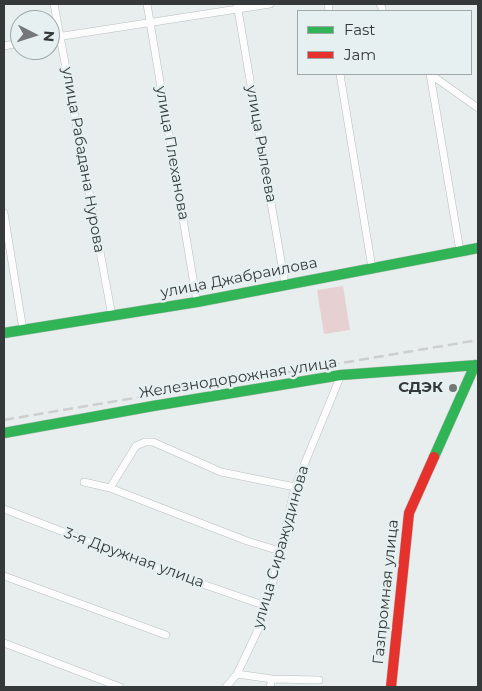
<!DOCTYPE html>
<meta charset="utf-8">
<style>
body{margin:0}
#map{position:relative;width:482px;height:691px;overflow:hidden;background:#e8eeee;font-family:Montserrat,sans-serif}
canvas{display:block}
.frame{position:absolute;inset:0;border:5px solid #353939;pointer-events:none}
.legend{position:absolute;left:297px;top:10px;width:175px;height:65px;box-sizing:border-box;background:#e6f0f0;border:1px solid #9fa7a7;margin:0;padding:6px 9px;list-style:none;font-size:15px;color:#353939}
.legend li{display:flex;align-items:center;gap:10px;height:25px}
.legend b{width:25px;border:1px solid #9fa7a7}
.north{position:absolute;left:10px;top:10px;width:50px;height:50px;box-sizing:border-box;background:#e6f0f0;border:1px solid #9fa7a7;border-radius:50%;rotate:95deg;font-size:14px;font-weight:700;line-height:20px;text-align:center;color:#353939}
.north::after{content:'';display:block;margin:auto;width:18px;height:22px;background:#747878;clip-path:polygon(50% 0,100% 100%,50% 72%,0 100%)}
</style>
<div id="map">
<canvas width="482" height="691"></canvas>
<div class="frame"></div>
<ul class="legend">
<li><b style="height:6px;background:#30b455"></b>Fast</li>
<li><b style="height:6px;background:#e5322d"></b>Jam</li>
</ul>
<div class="north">N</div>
</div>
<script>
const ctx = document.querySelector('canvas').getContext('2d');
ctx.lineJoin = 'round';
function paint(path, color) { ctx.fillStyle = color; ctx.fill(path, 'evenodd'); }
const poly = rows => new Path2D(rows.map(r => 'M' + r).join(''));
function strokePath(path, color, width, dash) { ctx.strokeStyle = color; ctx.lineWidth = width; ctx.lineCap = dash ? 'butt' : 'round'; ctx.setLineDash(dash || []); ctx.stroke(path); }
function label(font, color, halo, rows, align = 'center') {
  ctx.font = font + ' Montserrat,sans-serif'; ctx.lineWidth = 5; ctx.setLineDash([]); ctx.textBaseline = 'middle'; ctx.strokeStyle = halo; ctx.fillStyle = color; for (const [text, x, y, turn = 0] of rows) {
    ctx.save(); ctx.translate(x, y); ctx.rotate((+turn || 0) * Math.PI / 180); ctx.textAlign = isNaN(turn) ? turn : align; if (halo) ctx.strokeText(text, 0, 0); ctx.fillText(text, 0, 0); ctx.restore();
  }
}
paint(poly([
 [343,286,350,330,324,334,317,290]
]), '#e7d0d1');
const street = poly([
 [54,4,112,316],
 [147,4,197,302],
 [237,4,285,284],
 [328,4,329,11],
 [380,4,382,8],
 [50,38,270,4],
 [4,46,20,43],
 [340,74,372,268],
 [430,74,460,251],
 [430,74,478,108],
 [4,213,23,330],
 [84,482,110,488,247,541,280,551],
 [110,488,136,446,145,442,153,442,221,472,295,487],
 [4,509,162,570,266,606],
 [4,576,166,635],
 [4,643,120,687],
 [237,674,272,679,319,680],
 [226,687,237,674,257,632,272,586,295,487,341,375],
 [270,687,272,679]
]);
const fast = poly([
 [4,333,197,302,478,248],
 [4,433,153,406,341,375,478,365],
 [434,457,475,365]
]);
const jam = poly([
 [391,687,409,513,434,457]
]);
strokePath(street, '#b9bebe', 8);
strokePath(fast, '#b9bebe', 11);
strokePath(jam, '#b9bebe', 11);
strokePath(street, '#fcfcfc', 7);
strokePath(fast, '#30b455', 10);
strokePath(jam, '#e5322d', 10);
strokePath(poly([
 [4,420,478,340]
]), '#cdcece', 2.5, [10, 5]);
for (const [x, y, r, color] of [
 [453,388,5,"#747878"]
]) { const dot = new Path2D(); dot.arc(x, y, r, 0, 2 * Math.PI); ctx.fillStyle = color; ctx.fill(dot); strokePath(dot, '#e6f0f0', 2); }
label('15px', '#353939', '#e6f0f0', [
 ["улица Рылеева",261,144,80],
 ["улица Плеханова",172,153,80],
 ["улица Рабадана Нурова",83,160,80],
 ["улица Джабраилова",239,278,-11],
 ["Железнодорожная улица",238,378,-9],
 ["улица Сиражудинова",281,547,-74],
 ["3-я Дружная улица",134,558,20],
 ["Газпромная улица",386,592,-84]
]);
label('bold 15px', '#353939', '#e6f0f0', [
 ["СДЭК",443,388]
], 'right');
</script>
